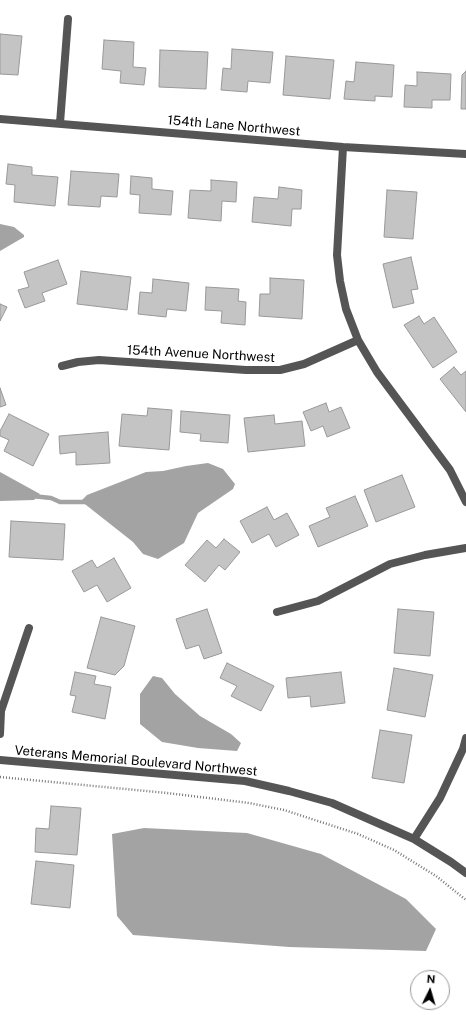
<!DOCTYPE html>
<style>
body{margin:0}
#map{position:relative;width:466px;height:1026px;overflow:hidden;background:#fff;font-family:"Public Sans",sans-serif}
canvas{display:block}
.north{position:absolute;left:410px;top:970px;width:40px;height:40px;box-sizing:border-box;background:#fff;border:1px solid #999;border-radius:50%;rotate:5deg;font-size:11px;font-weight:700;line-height:16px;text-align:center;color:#000}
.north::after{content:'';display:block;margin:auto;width:14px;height:18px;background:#000;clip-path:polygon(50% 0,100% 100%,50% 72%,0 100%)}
</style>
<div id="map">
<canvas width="466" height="1026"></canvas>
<div class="north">N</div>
</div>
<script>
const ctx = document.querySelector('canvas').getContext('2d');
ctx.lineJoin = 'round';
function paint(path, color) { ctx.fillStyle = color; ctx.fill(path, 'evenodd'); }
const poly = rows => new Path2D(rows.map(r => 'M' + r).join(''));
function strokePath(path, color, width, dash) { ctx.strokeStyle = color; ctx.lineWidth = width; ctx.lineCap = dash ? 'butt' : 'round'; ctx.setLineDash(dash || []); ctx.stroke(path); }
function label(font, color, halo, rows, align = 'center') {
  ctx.font = font + ' "Public Sans",sans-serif'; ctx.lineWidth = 3.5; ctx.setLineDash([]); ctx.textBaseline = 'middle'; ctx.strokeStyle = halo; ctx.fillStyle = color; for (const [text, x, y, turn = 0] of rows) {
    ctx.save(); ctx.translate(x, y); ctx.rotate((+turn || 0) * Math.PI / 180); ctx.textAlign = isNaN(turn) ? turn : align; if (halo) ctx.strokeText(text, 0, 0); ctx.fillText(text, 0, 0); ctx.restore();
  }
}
paint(poly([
 [0,224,14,227,24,235,24,237,0,251],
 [208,463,223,469,235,484,233,489,198,513,184,543,158,559,143,554,133,542,81,501,87,495,146,472,163,471,186,466],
 [0,472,40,494,34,500,0,501],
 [153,676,162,678,175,694,200,716,231,734,241,743,237,751,198,748,162,742,140,724,140,694],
 [144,828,247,833,321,854,406,899,436,929,426,951,289,947,133,935,117,916,112,834]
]), '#a3a3a3');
strokePath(poly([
 [32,496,51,498,60,502,86,502]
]), '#a3a3a3', 4.5);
const building = poly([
 [0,34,22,36,18,75,0,74,0,34],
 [104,40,134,42,133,67,146,68,144,85,120,83,121,71,102,69,104,40],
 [232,49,273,52,270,83,248,81,247,92,221,90,223,68,231,69,232,49],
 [160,50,208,52,206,89,159,87,160,50],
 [286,56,334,60,330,99,283,95,286,56],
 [356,62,394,65,392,97,375,96,375,101,344,99,346,81,354,82,356,62],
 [466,71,466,109,461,109,462,75,466,71],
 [417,72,451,74,450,100,432,100,432,108,404,107,405,85,417,86,417,72],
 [8,164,32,167,32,175,58,177,55,206,14,202,15,185,6,184,8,164],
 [71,171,119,174,117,197,101,196,100,207,68,205,71,171],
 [131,176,152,178,152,189,173,191,171,215,139,213,140,195,130,194,131,176],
 [211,180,237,182,236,202,222,201,221,221,188,218,190,190,211,191,211,180],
 [279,187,302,190,301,209,292,209,291,226,252,222,254,197,278,199,279,187],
 [387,190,417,192,413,239,384,237,387,190],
 [411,257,418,289,411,290,414,303,393,308,383,264,411,257],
 [58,260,67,284,42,293,45,301,25,308,18,290,29,287,24,272,58,260],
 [81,271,131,277,127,310,77,304,81,271],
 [270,278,304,280,302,319,259,316,260,294,270,294,270,278],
 [153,279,189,283,186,311,167,309,166,317,138,314,140,292,152,293,153,279],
 [206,287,239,289,238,301,246,302,245,325,221,323,222,311,205,310,206,287],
 [0,304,7,307,0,321,0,304],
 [419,316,424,324,434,317,457,352,433,368,404,325,419,316],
 [454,367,461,375,466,371,466,412,440,379,454,367],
 [0,388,6,405,0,407,0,388],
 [326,403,329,412,341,407,350,428,327,437,323,426,311,431,303,412,326,403],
 [148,408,172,410,169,450,119,446,122,414,147,416,148,408],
 [181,411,230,415,228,443,200,441,201,434,180,432,181,411],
 [9,414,49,434,33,466,4,451,9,440,0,436,0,431,9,414],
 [274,415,275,424,302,421,305,446,248,452,244,418,274,415],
 [108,432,110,463,76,465,76,452,60,454,59,436,108,432],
 [402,475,415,507,376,522,364,490,402,475],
 [355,496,368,526,318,547,309,526,330,517,326,508,355,496],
 [267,507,274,520,287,513,299,535,276,547,269,534,252,543,240,521,267,507],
 [11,521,65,524,63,560,9,557,11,521],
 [224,539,240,552,225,570,219,565,205,582,185,565,207,540,216,548,224,539],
 [114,558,131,588,107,602,97,585,84,592,72,571,92,560,97,568,114,558],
 [207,609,222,653,204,659,199,645,186,649,176,619,207,609],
 [398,609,434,612,430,656,394,653,398,609],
 [101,617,135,626,124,666,115,675,87,668,101,617],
 [227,663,274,686,261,711,231,696,237,686,220,678,227,663],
 [394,668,433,675,425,717,387,710,394,668],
 [75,672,96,676,94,684,111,687,105,719,72,712,76,696,70,695,75,672],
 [341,672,345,703,311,707,310,696,288,698,286,678,341,672],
 [380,730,412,735,404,783,372,778,380,730],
 [51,806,81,808,77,855,35,852,36,828,49,829,51,806],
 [36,861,74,865,70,908,31,904,36,861]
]);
paint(building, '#c4c4c4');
strokePath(building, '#999', 1);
strokePath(poly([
 [0,777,167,793,249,803,284,810,358,834,394,850,436,876,466,900]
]), '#777', 2.5, [1, 2]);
strokePath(poly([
 [0,119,343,147,466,154],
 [60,123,68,19],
 [343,147,337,255,340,281,346,309,358,340,377,372,450,470,466,502],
 [62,366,78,362,99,360,246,370,280,370,304,364,358,340],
 [277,612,318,601,390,564,425,555,466,548],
 [0,734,1,711,29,628],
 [0,760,245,781,289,791,332,803,414,839,451,862,466,873],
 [414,839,440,798,463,749,466,738]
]), '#555', 8);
label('13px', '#000', '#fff', [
 ["154th Lane Northwest",234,126,5],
 ["154th Avenue Northwest",201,354,3],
 ["Veterans Memorial Boulevard Northwest",136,761,5]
]);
</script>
